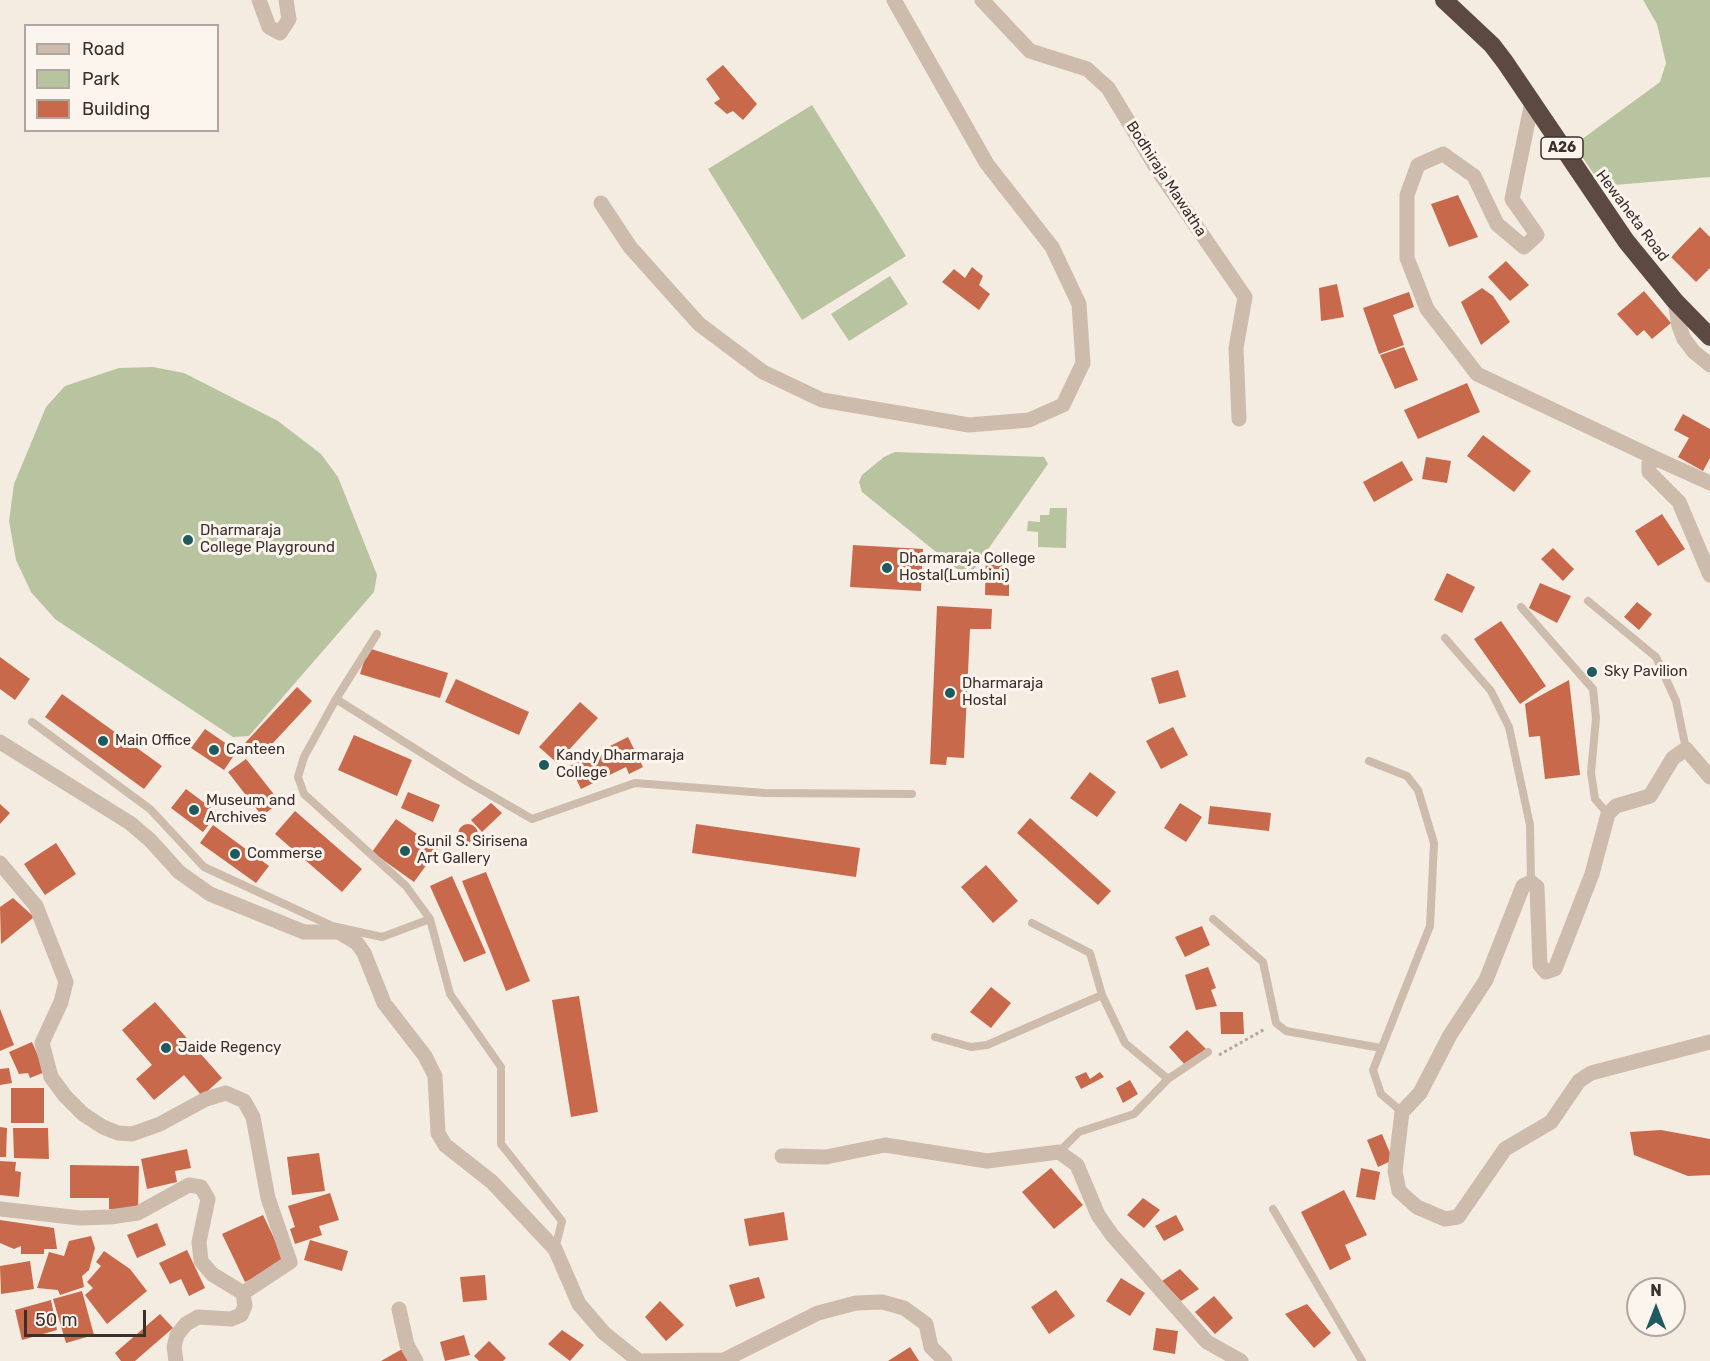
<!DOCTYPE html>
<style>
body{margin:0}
#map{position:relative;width:1710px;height:1361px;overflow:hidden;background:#f4ebe1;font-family:Rubik,sans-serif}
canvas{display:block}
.legend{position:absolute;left:24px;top:24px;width:195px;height:108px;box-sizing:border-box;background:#fbf5ee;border:2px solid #aea6a0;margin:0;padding:8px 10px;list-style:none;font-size:18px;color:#3b302b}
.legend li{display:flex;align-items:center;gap:12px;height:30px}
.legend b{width:30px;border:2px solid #aea6a0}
.north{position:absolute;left:1626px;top:1277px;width:60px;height:60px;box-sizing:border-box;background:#fbf5ee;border:2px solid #aea6a0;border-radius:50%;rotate:0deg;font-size:16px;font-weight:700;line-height:24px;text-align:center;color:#3b302b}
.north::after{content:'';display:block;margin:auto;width:21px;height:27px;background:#1f5a5e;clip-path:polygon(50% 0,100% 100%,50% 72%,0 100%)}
.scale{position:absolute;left:24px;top:1310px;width:122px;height:27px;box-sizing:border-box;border:3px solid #3b302b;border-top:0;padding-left:8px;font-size:18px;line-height:21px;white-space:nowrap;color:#3b302b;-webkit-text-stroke:4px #fbf5ee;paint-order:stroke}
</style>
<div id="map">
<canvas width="1710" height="1361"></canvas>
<ul class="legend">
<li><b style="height:8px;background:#cdbbac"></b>Road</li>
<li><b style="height:16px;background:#b8c4a0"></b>Park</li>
<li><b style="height:16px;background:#c8694b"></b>Building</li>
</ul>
<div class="north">N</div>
<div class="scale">50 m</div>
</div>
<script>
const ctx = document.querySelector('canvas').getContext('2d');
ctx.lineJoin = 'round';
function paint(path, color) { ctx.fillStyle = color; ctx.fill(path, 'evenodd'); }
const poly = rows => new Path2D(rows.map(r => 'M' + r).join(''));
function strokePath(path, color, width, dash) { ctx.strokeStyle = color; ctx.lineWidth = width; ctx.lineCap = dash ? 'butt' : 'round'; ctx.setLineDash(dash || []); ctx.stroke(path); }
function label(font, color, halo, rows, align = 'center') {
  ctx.font = font + ' Rubik,sans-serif'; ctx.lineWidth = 6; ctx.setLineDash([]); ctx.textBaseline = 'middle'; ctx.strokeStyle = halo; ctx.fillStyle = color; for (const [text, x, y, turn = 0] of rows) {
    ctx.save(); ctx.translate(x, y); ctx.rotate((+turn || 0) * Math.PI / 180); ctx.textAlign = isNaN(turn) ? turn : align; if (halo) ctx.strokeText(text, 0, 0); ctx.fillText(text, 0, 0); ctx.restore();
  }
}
paint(poly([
 [1643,0,1710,0,1710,177,1602,186,1574,145,1660,82,1666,63,1657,24],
 [812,105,906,256,802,320,708,169],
 [890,276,908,304,849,341,831,314],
 [153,367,184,373,278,421,321,454,338,477,377,575,374,592,249,736,233,737,55,619,31,592,16,560,9,521,14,484,46,407,65,386,119,368],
 [895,452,1044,457,1048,464,972,572,962,573,862,492,859,482,862,475,884,457],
 [1050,508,1067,508,1066,548,1038,547,1038,532,1027,531,1028,521,1040,522,1040,515,1049,515]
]), '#b8c4a0');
paint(poly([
 [723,65,757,104,743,120,733,111,727,114,714,103,720,99,706,79],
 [1458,195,1478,237,1449,247,1431,204],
 [1700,227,1710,237,1710,268,1696,282,1671,257],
 [1506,261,1529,285,1510,301,1488,277],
 [972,267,983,276,979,285,990,294,979,310,942,282,954,269,965,278],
 [1337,284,1344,317,1321,321,1319,288],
 [1482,288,1493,296,1510,322,1481,345,1461,302],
 [1644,291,1671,323,1652,339,1644,330,1637,336,1617,314],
 [1409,292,1414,307,1393,315,1404,345,1379,354,1363,308],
 [1404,347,1418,380,1395,389,1380,355],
 [1467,383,1480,412,1418,439,1404,410],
 [1683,414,1710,429,1710,458,1703,471,1678,457,1689,438,1674,430],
 [1483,435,1531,471,1514,492,1467,456],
 [1426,457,1451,461,1447,483,1422,479],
 [1402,461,1413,480,1374,502,1363,482],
 [1662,514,1685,549,1658,566,1635,531],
 [853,545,923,549,921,591,850,587],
 [1553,548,1574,569,1563,581,1541,559],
 [986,552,1009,553,1009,596,985,595],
 [1447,573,1475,587,1462,613,1434,600],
 [1540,583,1571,596,1557,623,1529,608],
 [1637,602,1652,614,1639,630,1624,617],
 [937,606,992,609,991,629,970,629,964,758,947,757,946,765,930,764],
 [1501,621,1546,686,1520,704,1474,639],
 [368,648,448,673,440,698,360,674],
 [0,657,30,679,15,700,0,689],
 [1178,670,1186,697,1159,704,1151,678],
 [456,679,529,712,519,735,445,702],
 [1569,680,1580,775,1545,779,1540,736,1529,737,1525,704],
 [297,687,312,701,260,757,245,743],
 [62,694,162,766,144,789,45,717],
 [580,702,598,718,557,763,539,747],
 [1173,727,1188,755,1161,769,1146,741],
 [205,729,237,751,224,770,191,748],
 [354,735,412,760,397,796,338,770],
 [628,737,643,767,629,774,626,767,581,789,570,766],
 [246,759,280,802,262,816,228,772],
 [1090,772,1116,792,1097,817,1070,798],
 [186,789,218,813,203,832,171,808],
 [408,792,440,805,433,822,401,808],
 [491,803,502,813,482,832,471,820],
 [1180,803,1202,817,1186,842,1164,828],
 [0,804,10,813,0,824],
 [1210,806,1271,813,1269,831,1208,824],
 [295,811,362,869,342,892,275,834],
 [1030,818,1111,891,1098,905,1017,833],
 [396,819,438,849,414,882,372,852],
 [696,824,860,848,856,877,692,853],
 '458 834a10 10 0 1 1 20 0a10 10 0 1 1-20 0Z',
 [213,825,269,866,256,883,200,843],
 [56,843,76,874,45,895,24,864],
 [986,865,1018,901,993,923,961,887],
 [486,872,530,981,506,991,462,881],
 [452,876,486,953,464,962,430,886],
 [13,898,34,917,1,944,0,907],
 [1202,926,1210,945,1185,957,1175,937],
 [1208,967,1216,988,1211,990,1217,1006,1196,1010,1185,975],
 [991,987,1011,1003,991,1028,970,1012],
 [579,996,598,1112,571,1117,552,1000],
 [155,1002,222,1078,202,1096,184,1075,154,1100,136,1079,152,1065,122,1030],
 [0,1009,14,1045,0,1051],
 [1220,1012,1243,1012,1244,1034,1221,1034],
 [1187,1030,1206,1049,1186,1066,1169,1047],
 [32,1042,45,1072,30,1078,28,1073,19,1074,9,1052],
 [9,1068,12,1083,0,1085,0,1069],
 [1086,1072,1090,1079,1100,1072,1104,1077,1081,1089,1075,1077],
 [1130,1080,1138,1094,1123,1103,1116,1088],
 [11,1088,44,1088,44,1123,11,1123],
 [0,1127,7,1128,6,1157,0,1157],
 [13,1128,48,1128,49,1159,14,1158],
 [1661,1130,1710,1139,1710,1175,1688,1176,1634,1155,1630,1132],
 [1382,1134,1393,1160,1378,1167,1367,1140],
 [187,1149,191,1168,175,1171,177,1182,147,1189,141,1159],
 [319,1153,325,1191,292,1195,287,1157],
 [0,1161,16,1162,15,1171,21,1172,19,1197,0,1195],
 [70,1165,139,1166,138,1209,109,1209,109,1198,70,1198],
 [1051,1168,1083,1205,1054,1229,1022,1192],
 [1361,1168,1380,1172,1375,1200,1356,1197],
 [1344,1190,1367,1235,1345,1245,1351,1259,1330,1270,1301,1212],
 [330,1193,339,1220,319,1226,322,1235,295,1244,290,1229,295,1227,288,1206],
 [1143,1198,1160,1210,1144,1228,1127,1215],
 [784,1212,788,1240,749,1246,744,1219],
 [263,1215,286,1263,245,1282,222,1234],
 [1176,1215,1184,1230,1164,1241,1155,1226],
 [0,1220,54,1228,57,1249,44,1249,44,1254,21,1254,21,1246,14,1249,0,1243],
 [157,1223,166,1245,137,1258,127,1235],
 [91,1236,95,1248,89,1270,82,1276,84,1287,60,1295,58,1290,37,1288,49,1252,64,1256,69,1241],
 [310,1240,348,1251,342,1271,304,1260],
 [187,1250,205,1288,189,1296,181,1279,170,1284,159,1263],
 [104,1251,130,1269,147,1291,107,1324,85,1295,93,1288,87,1282,101,1266,96,1262],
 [30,1261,34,1289,1,1294,0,1266],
 [1180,1269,1199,1289,1181,1301,1162,1281],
 [485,1275,487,1300,463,1302,460,1277],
 [759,1277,765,1298,736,1307,729,1285],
 [1121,1278,1145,1293,1130,1316,1106,1301],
 [1056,1290,1075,1316,1049,1334,1031,1307],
 [82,1291,94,1335,66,1343,53,1299],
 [1214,1296,1233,1318,1215,1334,1195,1312],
 [51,1300,57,1330,22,1340,15,1310],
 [660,1301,684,1325,666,1341,645,1317],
 [1307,1304,1331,1333,1314,1348,1285,1314],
 [160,1314,173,1328,135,1361,121,1361,115,1353],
 [1156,1328,1178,1331,1175,1354,1153,1350],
 [562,1330,584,1345,570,1361,548,1344],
 [464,1335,470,1355,445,1361,440,1342],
 [489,1341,506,1358,503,1361,479,1361,474,1356],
 [910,1347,919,1361,888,1361],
 [404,1348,412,1361,381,1361]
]), '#c8694b');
strokePath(poly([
 [1219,1055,1265,1029]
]), '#b9a596', 3, [3, 3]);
strokePath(poly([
 [1588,601,1656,657,1676,701,1686,749],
 [1521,607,1593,689,1596,718,1591,773,1595,799,1608,814],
 [377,634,336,699,304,757,298,777,304,794,406,886,430,919,450,994,501,1067,501,1144,562,1221,555,1249],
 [1445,638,1491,691,1509,727,1530,825,1531,882],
 [336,699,468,782,532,819,635,783,765,793,912,794],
 [32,722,150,809,204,867,332,926,382,937,430,919],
 [1369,761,1407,776,1418,790,1434,843,1430,926,1373,1070,1381,1094,1402,1112],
 [1213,919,1263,962,1276,1023,1286,1031,1381,1048],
 [1032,923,1090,953,1102,995,1125,1043,1168,1079],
 [935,1037,971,1047,987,1045,1102,995],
 [1059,1152,1079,1132,1134,1114,1168,1079,1208,1052],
 [1273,1209,1362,1361]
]), '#cdbbac', 8);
strokePath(poly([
 [259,0,269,27,280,33,289,19,286,0],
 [982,0,1030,51,1087,69,1108,88,1159,172,1245,297,1236,348,1239,419],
 [1532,102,1512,199,1537,235,1524,247,1497,224,1474,176,1443,154,1418,165,1407,195,1407,258,1427,309,1477,374,1657,459],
 [601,203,630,247,699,324,763,372,822,400,969,425,1029,420,1063,405,1083,363,1079,304,1052,247,987,164,894,0],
 [1675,301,1679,326,1684,339,1694,352,1710,365],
 [1710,483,1657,459,1649,464,1649,472,1679,502,1710,575],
 [0,742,130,823,150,840,179,872,210,894,304,932,339,932,357,943,364,953,384,1003,425,1056,435,1076,438,1133,445,1145,492,1182,555,1249,579,1304,604,1333,639,1361,724,1360,818,1313,856,1303,882,1302,904,1308,926,1324,931,1347,945,1361],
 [1710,777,1686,749,1673,758,1650,796,1616,806,1608,814,1592,874,1555,969,1546,972,1540,965,1537,887,1531,882,1523,886,1486,980,1450,1035,1420,1093,1402,1112,1395,1171,1399,1191,1417,1207,1445,1219,1458,1217,1505,1149,1551,1122,1579,1081,1591,1073,1710,1042],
 [0,863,36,906,66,982,61,1002,42,1043,51,1077,65,1096,83,1114,103,1127,118,1133,132,1134,160,1124,206,1099,226,1093,244,1101,253,1117,268,1198,290,1262,243,1293],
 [782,1156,826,1157,885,1145,987,1161,1059,1152,1077,1165,1098,1215,1112,1235,1207,1342,1241,1361],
 [0,1209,80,1218,110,1217,138,1213,189,1185,201,1187,208,1199,199,1242,201,1261,212,1274,243,1293,245,1306,241,1315,231,1319,198,1317,186,1324,177,1335,174,1347,176,1361],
 [399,1309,407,1345,416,1361]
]), '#cdbbac', 15);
strokePath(poly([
 [1444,0,1492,45,1505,62,1626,241,1675,301,1710,337]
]), '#5c4a42', 18);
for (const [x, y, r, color] of [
 [188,540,6,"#1f5a5e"],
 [887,568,6,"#1f5a5e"],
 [1592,672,6,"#1f5a5e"],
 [950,693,6,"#1f5a5e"],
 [103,741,6,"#1f5a5e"],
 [214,750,6,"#1f5a5e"],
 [544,765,6,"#1f5a5e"],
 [194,810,6,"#1f5a5e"],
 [405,851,6,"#1f5a5e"],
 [235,854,6,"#1f5a5e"],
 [166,1048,6,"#1f5a5e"]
]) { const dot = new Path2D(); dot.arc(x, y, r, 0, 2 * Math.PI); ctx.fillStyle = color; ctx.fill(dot); strokePath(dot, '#fbf5ee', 2); }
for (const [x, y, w] of [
 [1562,148,42]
]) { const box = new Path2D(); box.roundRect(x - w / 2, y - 11, w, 22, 4.5); ctx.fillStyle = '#fbf5ee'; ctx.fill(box); strokePath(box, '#3b302b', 1.5); }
label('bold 14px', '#3b302b', null, [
 ["A26",1562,148]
]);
label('15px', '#3b302b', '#fbf5ee', [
 ["Bodhiraja Mawatha",1166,179,57],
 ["Hewaheta Road",1632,216,53]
]);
label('15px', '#3b302b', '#fbf5ee', [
 ["Dharmaraja",200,531],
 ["College Playground",200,548],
 ["Dharmaraja College",899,559],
 ["Hostal(Lumbini)",899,576],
 ["Sky Pavilion",1604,672],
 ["Dharmaraja",962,684],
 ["Hostal",962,701],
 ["Main Office",115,741],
 ["Canteen",226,750],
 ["Kandy Dharmaraja",556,756],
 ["College",556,773],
 ["Museum and",206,801],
 ["Archives",206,818],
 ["Sunil S. Sirisena",417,842],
 ["Art Gallery",417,859],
 ["Commerse",247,854],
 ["Jaide Regency",178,1048]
], 'left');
</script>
